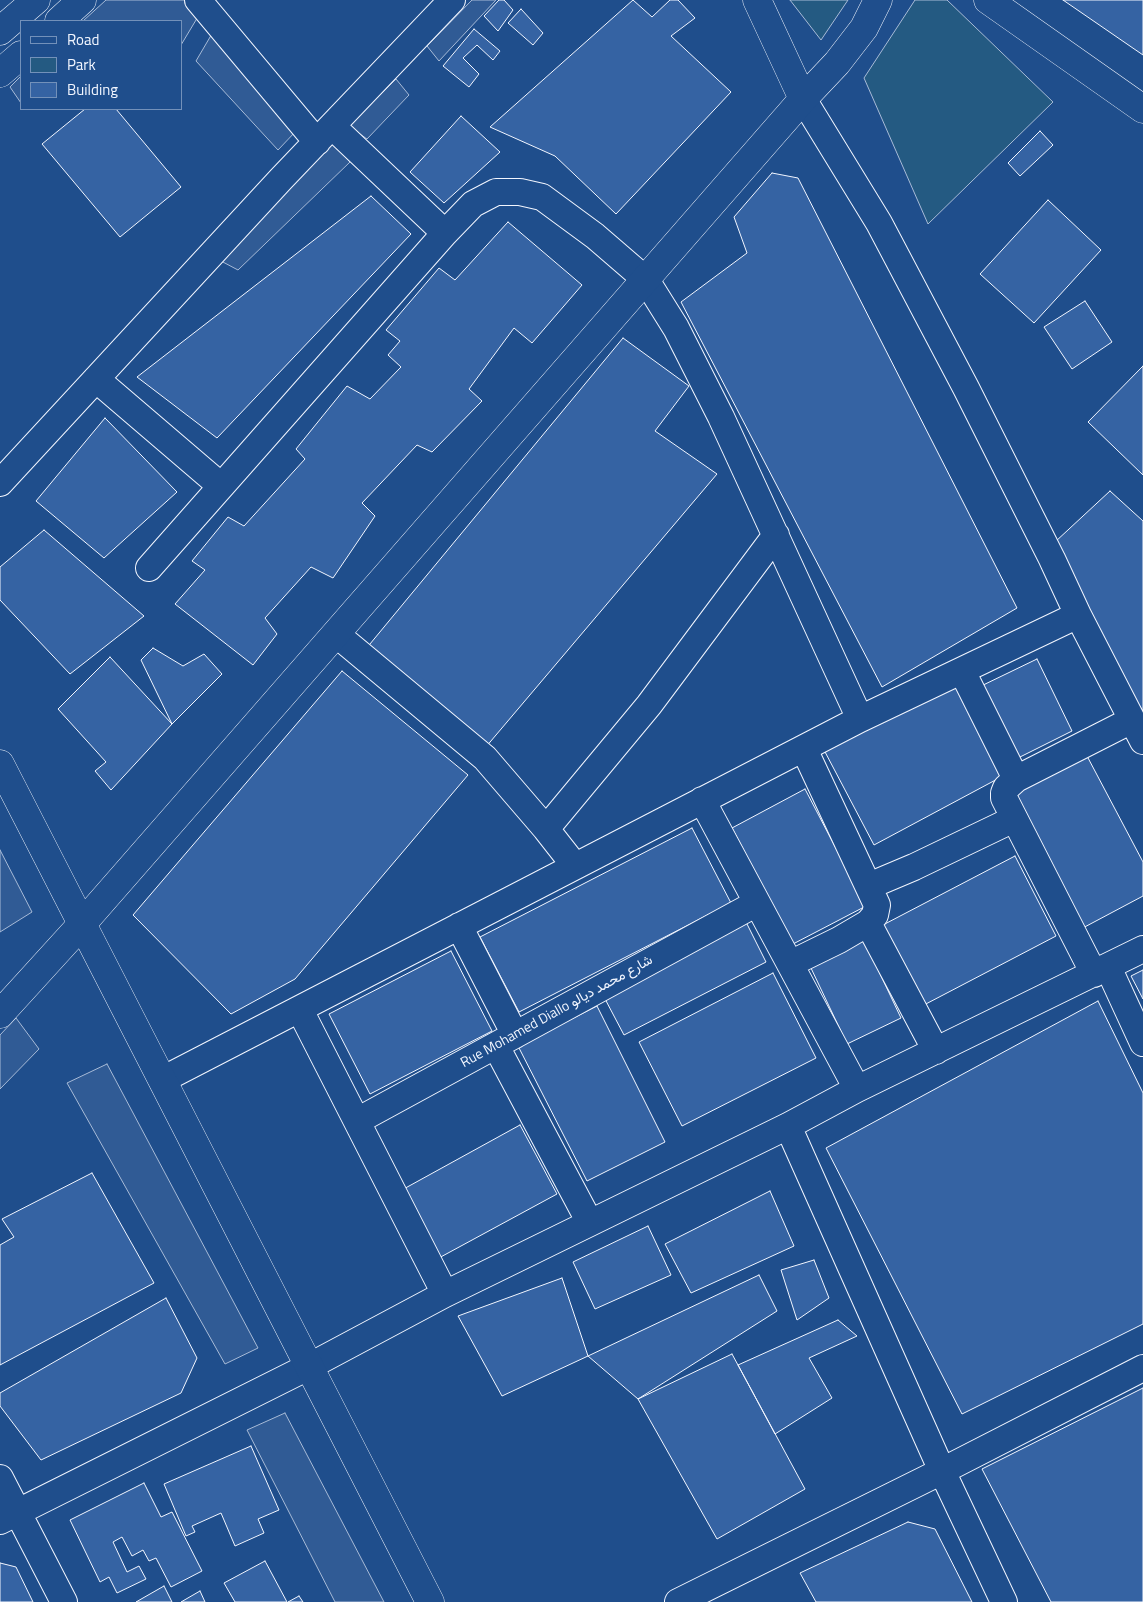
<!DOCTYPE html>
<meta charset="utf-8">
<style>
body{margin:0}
#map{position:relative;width:1143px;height:1602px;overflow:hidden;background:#1f4e8c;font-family:"Titillium Web",sans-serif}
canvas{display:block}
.legend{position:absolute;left:20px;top:20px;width:162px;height:90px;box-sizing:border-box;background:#1f4e8c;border:1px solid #7391ba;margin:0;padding:6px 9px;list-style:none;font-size:15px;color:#f2f6ff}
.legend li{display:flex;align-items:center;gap:10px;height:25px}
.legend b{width:25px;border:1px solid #7391ba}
</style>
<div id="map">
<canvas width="1143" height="1602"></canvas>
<ul class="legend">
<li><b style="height:6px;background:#1f4e8c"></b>Road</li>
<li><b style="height:14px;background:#245a82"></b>Park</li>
<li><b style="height:14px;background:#3563a3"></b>Building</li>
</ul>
</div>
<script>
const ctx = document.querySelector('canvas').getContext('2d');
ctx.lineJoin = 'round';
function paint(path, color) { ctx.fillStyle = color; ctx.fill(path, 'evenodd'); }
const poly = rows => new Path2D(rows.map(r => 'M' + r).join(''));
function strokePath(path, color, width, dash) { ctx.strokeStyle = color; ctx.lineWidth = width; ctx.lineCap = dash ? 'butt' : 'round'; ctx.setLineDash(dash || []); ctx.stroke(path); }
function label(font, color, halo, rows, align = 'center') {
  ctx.font = font + ' "Titillium Web",Vazirmatn,sans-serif'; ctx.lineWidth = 4; ctx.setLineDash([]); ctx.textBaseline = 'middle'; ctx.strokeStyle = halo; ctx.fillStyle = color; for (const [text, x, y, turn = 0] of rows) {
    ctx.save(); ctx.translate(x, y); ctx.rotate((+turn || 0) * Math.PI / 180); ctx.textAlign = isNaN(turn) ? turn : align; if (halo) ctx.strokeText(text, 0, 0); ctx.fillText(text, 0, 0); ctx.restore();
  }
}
const green = poly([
 [790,0,848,0,821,40,790,0],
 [915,0,947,0,1053,102,928,224,864,78,915,0]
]);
paint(green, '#245a82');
strokePath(green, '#a8bbd7', 1);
const parking = poly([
 [106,0,185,0,199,15,181,45,181,21,83,21,106,0],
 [472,0,496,0,439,61,427,46,472,0],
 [213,32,296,131,278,150,196,61,213,32],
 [21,76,21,103,10,87,21,76],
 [396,79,409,95,367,139,349,126,396,79],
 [331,143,350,162,238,270,221,261,331,143],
 [0,850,32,912,0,932,0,850],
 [16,1018,39,1049,0,1089,0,1035,16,1018],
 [107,1064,258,1348,225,1364,67,1083,107,1064],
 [285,1413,384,1602,335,1602,247,1430,285,1413]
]);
paint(parking, '#305b95');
strokePath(parking, '#a8bbd7', 1);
const building = poly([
 [499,0,504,0,513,10,498,31,484,16,499,0],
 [633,0,652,17,670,0,678,0,695,18,671,36,731,92,616,214,555,156,490,127,633,0],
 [1063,0,1143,0,1143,55,1063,0],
 [521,9,543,33,533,45,508,23,521,9],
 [474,29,500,51,493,60,477,45,463,58,479,74,469,87,443,66,474,29],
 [85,109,116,109,181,187,120,237,42,144,85,109],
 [461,116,500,152,444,203,410,172,461,116],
 [1040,131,1053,145,1020,176,1008,163,1040,131],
 [772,173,798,178,1017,608,882,687,681,302,747,253,734,217,772,173],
 [371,196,411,234,217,438,137,377,371,196],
 [1048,200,1101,250,1034,323,980,274,1048,200],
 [508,222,582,285,532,343,514,328,469,389,482,401,432,452,417,445,362,503,375,516,333,578,311,567,265,618,277,634,253,665,175,604,205,570,192,561,228,517,244,526,305,459,296,449,347,386,370,399,401,367,388,355,400,341,386,330,439,268,455,280,508,222],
 [1085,301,1112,342,1072,369,1044,327,1085,301],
 [623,338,689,386,655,431,717,474,485,748,365,650,623,338],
 [1143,366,1143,475,1088,422,1143,366],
 [105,418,177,492,104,558,36,501,105,418],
 [1110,491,1143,521,1143,711,1114,668,1055,542,1110,491],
 [44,530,144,616,70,674,0,600,0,567,44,530],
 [153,648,183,666,204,654,222,674,172,724,141,660,153,648],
 [110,657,172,724,111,790,95,771,106,762,58,709,110,657],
 [1037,659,1072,731,1012,761,977,688,1037,659],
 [342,671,468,775,295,979,231,1014,133,915,342,671],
 [954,681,1003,776,874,845,824,750,954,681],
 [1087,756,1143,862,1143,896,1079,930,1009,797,1087,756],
 [805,789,866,906,793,944,732,828,805,789],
 [692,828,731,903,519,1012,480,937,692,828],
 [1015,856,1056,936,922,1006,881,926,1015,856],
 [746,922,766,962,624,1035,604,997,746,922],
 [864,940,901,1018,847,1044,810,966,864,940],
 [451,951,492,1031,370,1094,329,1014,451,951],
 [1143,970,1143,999,1131,976,1143,970],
 [773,973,816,1058,682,1126,639,1042,773,973],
 [1098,1001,1143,1093,1143,1324,962,1414,826,1148,1098,1001],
 [597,1006,665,1142,587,1181,518,1046,597,1006],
 [520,1125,557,1194,437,1259,400,1191,520,1125],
 [92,1173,154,1283,0,1365,0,1245,14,1237,2,1219,92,1173],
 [770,1191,794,1246,691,1293,665,1244,770,1191],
 [648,1226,671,1275,595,1309,573,1262,648,1226],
 [814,1260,829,1298,797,1320,781,1270,814,1260],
 [759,1275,777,1311,638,1399,588,1356,759,1275],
 [562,1278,588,1356,502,1396,458,1316,562,1278],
 [166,1298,197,1358,181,1393,41,1460,0,1406,0,1393,166,1298],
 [838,1320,857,1336,809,1358,832,1398,775,1434,738,1365,838,1320],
 [732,1354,805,1489,717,1539,638,1399,732,1354],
 [1143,1388,1143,1602,1051,1602,982,1469,1143,1388],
 [251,1446,279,1510,258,1519,264,1533,235,1546,221,1513,192,1526,195,1532,186,1536,164,1484,251,1446],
 [144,1483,161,1517,172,1512,202,1571,171,1587,156,1558,149,1561,143,1550,132,1556,122,1537,113,1542,127,1572,139,1566,146,1579,117,1593,109,1577,100,1582,70,1520,144,1483],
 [908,1522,935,1529,972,1602,816,1602,800,1573,908,1522],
 [265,1561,287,1602,235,1602,224,1583,265,1561],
 [0,1563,16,1567,33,1602,0,1602,0,1563],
 [164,1586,172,1602,136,1602,164,1586],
 [200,1591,205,1602,181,1602,200,1591],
 [299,1596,303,1602,288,1602,299,1596]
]);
paint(building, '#3563a3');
strokePath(building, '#f2f6ff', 1);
const street = poly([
 [198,0,317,142],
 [803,99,879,223,966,388,1052,559,1078,615,1143,741],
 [332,126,445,233],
 [96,379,221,486],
 [0,483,281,179,452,0],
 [149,568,445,233,473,204,496,192,520,192,542,197,595,236,646,280,676,328,721,417,860,719],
 [336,634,485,758,546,829,575,866],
 [962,671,1016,779],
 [702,800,857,1089],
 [546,829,649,705,776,535],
 [869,886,914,867,1014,819],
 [868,923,936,1051],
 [459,926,515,1035],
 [790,964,839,940,868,923,875,915,877,905,804,749],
 [1108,967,1143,1043],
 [1094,974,1004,798,1004,793,1006,788,1016,779,1132,720],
 [300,1010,445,1294],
 [496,1046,590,1223],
 [162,1080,860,719,1078,615],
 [357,1121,757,903],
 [788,1126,942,1471,1004,1602],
 [0,1478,64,1602],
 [0,1521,310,1366,445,1294,788,1126,857,1089,1143,949],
 [678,1602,942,1471,1143,1368]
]);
const secondary = poly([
 [757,0,803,99],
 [988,0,1143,109],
 [0,764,430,1602],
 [0,1014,82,924,803,99,837,63,864,28,878,0]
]);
const highway = poly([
 [59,21,82,0],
 [0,31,36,0],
 [0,73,21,55]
]);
strokePath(street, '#f2f6ff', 28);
strokePath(secondary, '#f2f6ff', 29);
strokePath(highway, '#f2f6ff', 29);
strokePath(street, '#1f4e8c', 26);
strokePath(secondary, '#1f4e8c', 28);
strokePath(highway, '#1f4e8c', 28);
label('14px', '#f2f6ff', '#1f4e8c', [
 ["Rue Mohamed Diallo شارع محمد ديالو",557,1012,-29]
]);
</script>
